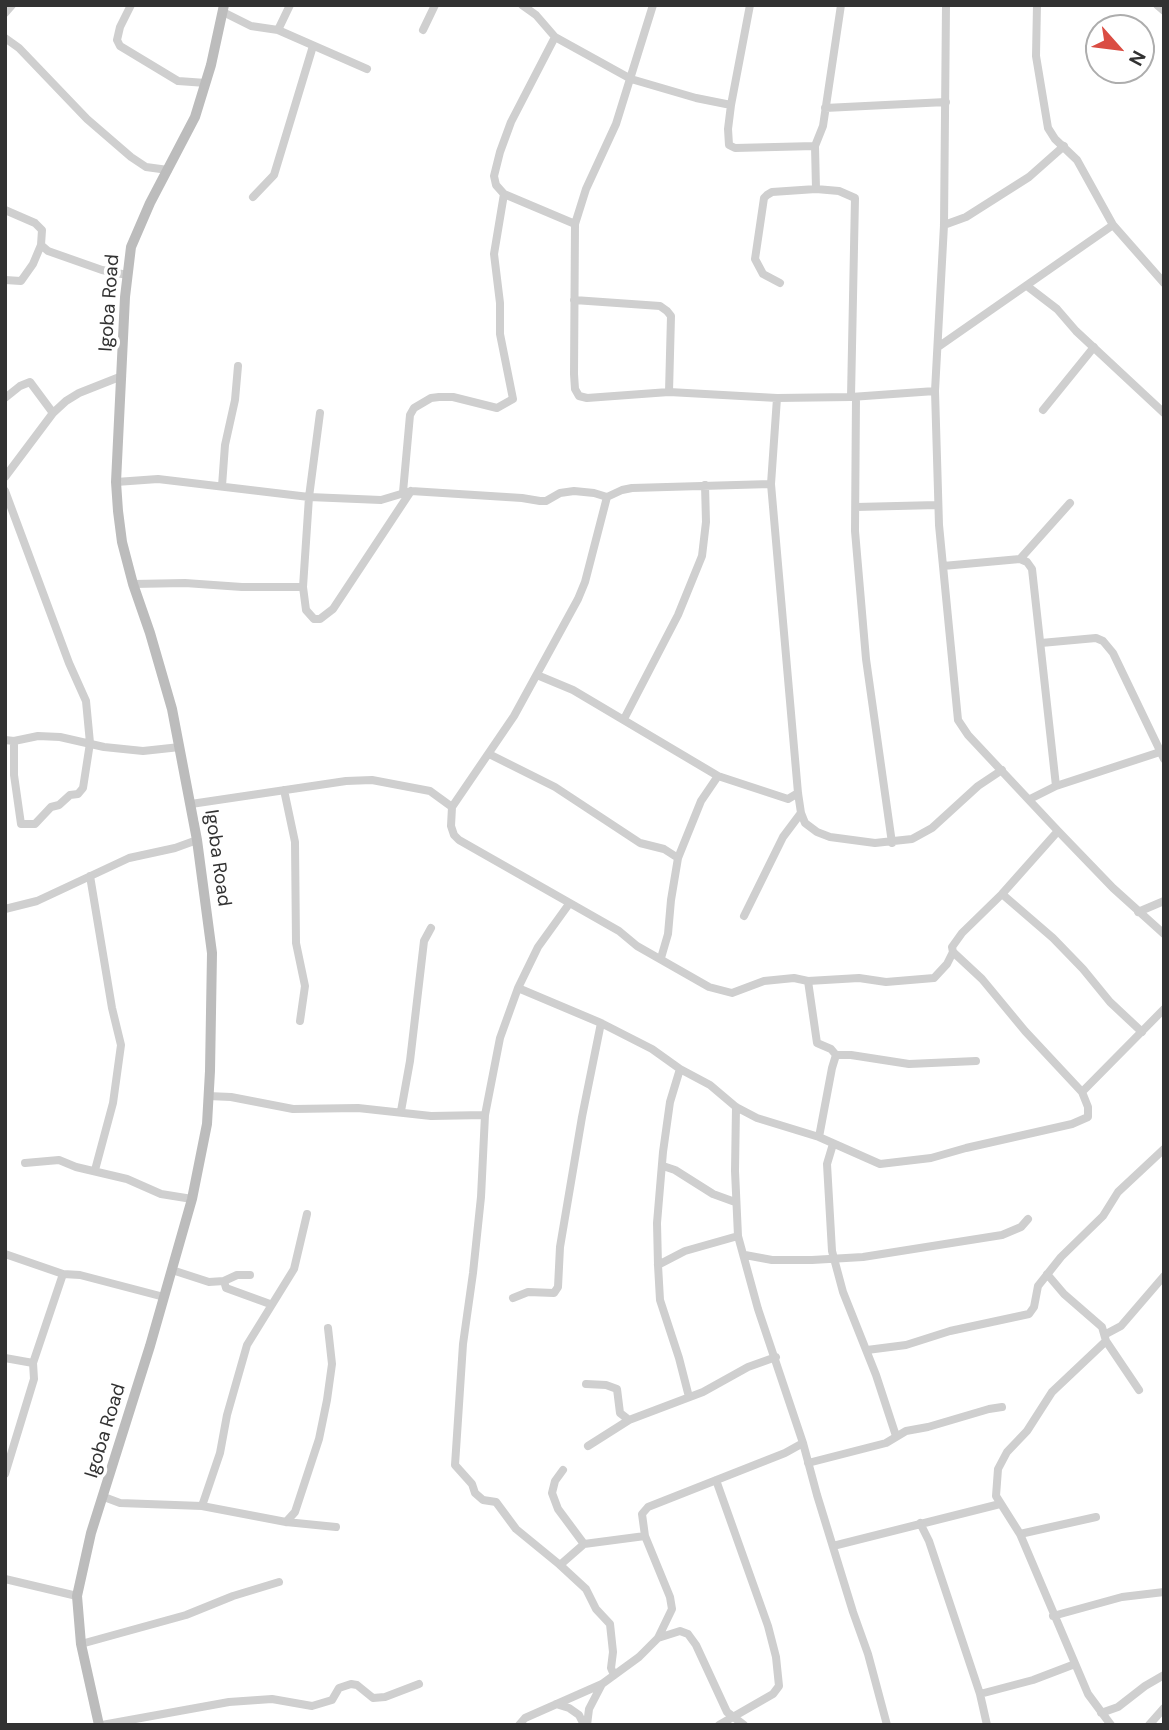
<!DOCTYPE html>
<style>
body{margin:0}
#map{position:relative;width:1169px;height:1730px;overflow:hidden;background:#fff;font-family:"DM Sans",sans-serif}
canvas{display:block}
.frame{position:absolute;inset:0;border:7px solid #323232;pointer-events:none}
.north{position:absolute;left:1085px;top:14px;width:70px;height:70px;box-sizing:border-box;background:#fff;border:2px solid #adadad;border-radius:50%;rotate:118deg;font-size:19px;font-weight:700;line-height:28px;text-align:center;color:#323232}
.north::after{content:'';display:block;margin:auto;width:24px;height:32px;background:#da4d43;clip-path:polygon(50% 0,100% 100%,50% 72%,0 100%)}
</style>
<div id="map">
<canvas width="1169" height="1730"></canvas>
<div class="frame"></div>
<div class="north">N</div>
</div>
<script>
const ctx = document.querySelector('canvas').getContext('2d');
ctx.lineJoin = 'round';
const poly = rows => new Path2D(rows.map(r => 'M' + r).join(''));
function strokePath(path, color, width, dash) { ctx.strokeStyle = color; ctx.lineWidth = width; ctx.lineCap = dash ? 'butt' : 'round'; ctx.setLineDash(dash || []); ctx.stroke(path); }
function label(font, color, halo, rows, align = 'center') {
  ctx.font = font + ' "DM Sans",sans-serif'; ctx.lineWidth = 7; ctx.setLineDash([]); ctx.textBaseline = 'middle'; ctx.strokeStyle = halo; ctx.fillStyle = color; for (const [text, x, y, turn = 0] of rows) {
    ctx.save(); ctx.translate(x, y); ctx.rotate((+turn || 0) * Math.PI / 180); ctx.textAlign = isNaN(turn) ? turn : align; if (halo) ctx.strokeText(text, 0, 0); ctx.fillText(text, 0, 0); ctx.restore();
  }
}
strokePath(poly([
 [131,5,120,27,117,40,120,46,178,81,206,83],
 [522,5,536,15,555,37,631,79,696,98,731,105],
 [653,5,616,124,586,189,575,224,574,374,575,389,579,396,587,398,669,392,777,398,851,397,935,391],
 [750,5,731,105,728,129,729,145,735,148,815,146],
 [946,5,944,225,935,391,939,525,958,720,968,735,1058,831,1113,888,1164,934],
 [1037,5,1036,56,1048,128,1055,139,1077,160,1113,225,1164,283],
 [1157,5,1164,11],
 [223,12,251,26,278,30,367,69],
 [5,13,12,5],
 [278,30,290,5],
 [423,30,435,5],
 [5,38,19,48,87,119,131,157,146,167,168,170],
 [825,108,946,102],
 [816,189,815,146,823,126,841,5],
 [504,194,575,224],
 [253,197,274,175,313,46],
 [5,210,35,223,42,230,41,245,48,251,102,270,127,275],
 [944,225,966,217,1029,177,1064,146],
 [5,280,21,281,33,264,41,245],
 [780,283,763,274,755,259,764,198,767,195,772,192,816,189,839,191,855,198,851,397],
 [1027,286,1057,309,1076,331,1164,413],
 [574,300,660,306,667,311,671,316,669,392],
 [938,347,1113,225],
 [856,397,855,531,866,659,892,843],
 [5,398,20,386,30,382,53,413],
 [777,398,771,484,798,793,801,813,805,823,817,832,830,837,875,843,912,839,932,828,978,786,1002,770],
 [1043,410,1094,347],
 [320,413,309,497,381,500,411,491,522,498,540,501,546,501,560,493,574,491,594,493,607,497],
 [5,477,53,413,66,401,79,393,122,376],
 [116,482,158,479,309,497,303,587,306,610,314,619,320,619,333,609,411,491],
 [771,484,632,488,622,490,607,497,585,582,578,599,514,716,452,807,451,826,454,835,459,840,619,931,637,946,709,987,732,993,764,981,794,978,808,981,859,978,886,982,934,978,947,964,953,952,952,947,962,933,1002,894,1058,831],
 [222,486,225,445,235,400,238,366],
 [5,491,69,663,86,701,90,743,83,788,78,794,70,795,59,805,51,807,35,824,21,824,14,775,14,741],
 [403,492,410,415,414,408,431,398,439,397,453,397,497,408,513,399,500,334,500,303,494,254,504,194,496,185,494,176,500,152,511,122,555,37],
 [856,507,938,505],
 [1020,559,1070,503],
 [943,566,1020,559,1027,562,1032,569,1056,786],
 [133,584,185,583,242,587,303,587],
 [1041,643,1096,638,1103,641,1113,653,1164,759],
 [537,675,573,690,718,776,788,799,798,793],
 [624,719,678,615,702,556,706,522,705,485],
 [5,740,14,741,38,736,60,737,104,747,143,751,180,747],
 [489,754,555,787,640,843,664,849,678,858],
 [284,790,295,842,296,943,305,986,300,1021],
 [1030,799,1056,786,1160,752],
 [191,804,346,781,372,780,430,791,452,807],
 [90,876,112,1008,121,1045,113,1103,95,1170],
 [1002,894,1053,938,1083,969,1110,1002,1142,1032],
 [569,904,538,947,518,988,500,1038,485,1115,481,1197,473,1273,463,1344,455,1465,472,1484,475,1493,483,1500,496,1502,516,1529,560,1565,586,1589,596,1609,610,1624,613,1652,611,1668,614,1675],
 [5,909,37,901,129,858,175,848,197,840],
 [1138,912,1164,901],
 [744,916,783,837,801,813],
 [661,958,668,934,671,900,678,858,701,801,718,776],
 [808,981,817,1043,831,1049,836,1055],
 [518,988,601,1023,652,1049,680,1069,710,1085,736,1107,757,1118,819,1137,880,1164,931,1158,966,1148,1072,1124,1088,1117,1088,1107,1082,1092,1025,1031,982,979,953,952],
 [680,1069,670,1102,663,1152,657,1223,658,1265,660,1300,679,1358,689,1397],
 [1082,1092,1164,1009],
 [208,1096,231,1097,293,1109,358,1108,431,1116,485,1115],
 [736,1107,735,1171,738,1236,758,1309,803,1443,817,1495,853,1612,868,1654,887,1725],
 [401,1111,410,1061,424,941,431,928],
 [819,1137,832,1068,836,1055,851,1055,909,1064,976,1061],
 [833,1144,827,1164,832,1251,843,1292,876,1375,896,1436],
 [25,1163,59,1160,76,1167,127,1179,161,1194,192,1199],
 [663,1166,675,1170,713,1194,735,1202],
 [5,1254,63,1274,80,1275,164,1297],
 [745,1255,772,1260,812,1260,863,1257,1002,1235,1021,1227,1028,1219],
 [658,1265,685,1251,738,1236],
 [172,1270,209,1282,224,1281,237,1275,250,1275],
 [1047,1274,1064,1294,1102,1327,1106,1341,1139,1390],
 [224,1281,226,1288,270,1304],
 [513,1298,528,1292,554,1293,558,1287,560,1247,582,1117,601,1023],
 [1106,1334,1121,1326,1164,1276],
 [1106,1341,1052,1392,1027,1431,1007,1452,998,1469,996,1496,1020,1534,1088,1694,1111,1725],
 [867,1350,906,1345,950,1331,1029,1314,1034,1307,1038,1286,1061,1257,1103,1216,1118,1192,1164,1149],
 [5,1358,33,1363],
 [586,1384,606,1385,617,1389,620,1413,629,1420],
 [588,1446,629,1420,703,1392,748,1367,776,1357],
 [808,1463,886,1443,906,1431,928,1427,989,1409,1002,1407],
 [563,1470,555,1481,552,1493,558,1509,584,1544],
 [5,1474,34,1379,33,1363,63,1274],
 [716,1480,768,1626,776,1657,779,1686,773,1694,719,1725],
 [104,1497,120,1503,202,1506,286,1522,336,1527],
 [202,1506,220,1453,227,1415,247,1345,294,1269,307,1214],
 [286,1522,295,1512,319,1439,327,1400,332,1364,328,1328],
 [920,1523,929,1541,980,1694,987,1725],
 [1020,1534,1096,1517],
 [833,1546,1000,1504],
 [560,1565,584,1544,645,1536],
 [5,1579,77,1596],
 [1053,1616,1122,1597,1164,1592],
 [658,1638,680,1631,688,1634,696,1645,727,1712,744,1725],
 [81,1644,186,1615,233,1596,279,1582],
 [980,1694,1033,1680,1075,1664],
 [556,1704,569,1708,579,1715,584,1725],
 [1101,1713,1118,1707,1145,1686,1164,1675],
 [102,1725,229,1702,272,1699,312,1706,332,1700,339,1688,351,1684,357,1685,373,1698,385,1697,419,1684],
 [519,1725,525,1718,602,1684,639,1657,658,1638,672,1609,670,1597,645,1536,642,1514,648,1507,785,1453,803,1443],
 [587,1725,589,1709,602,1684],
 [1149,1725,1164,1708]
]), '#cfcfcf', 8);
strokePath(poly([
 [99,1725,81,1644,77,1596,91,1533,150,1346,192,1199,207,1124,210,1071,212,953,197,840,172,709,150,633,133,584,122,542,118,511,116,482,125,297,131,247,150,203,195,117,211,65,224,5]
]), '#bcbcbc', 10);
label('19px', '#323232', '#fff', [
 ["Igoba Road",110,303,-86],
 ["Igoba Road",217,858,82],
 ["Igoba Road",106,1431,-73]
]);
</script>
